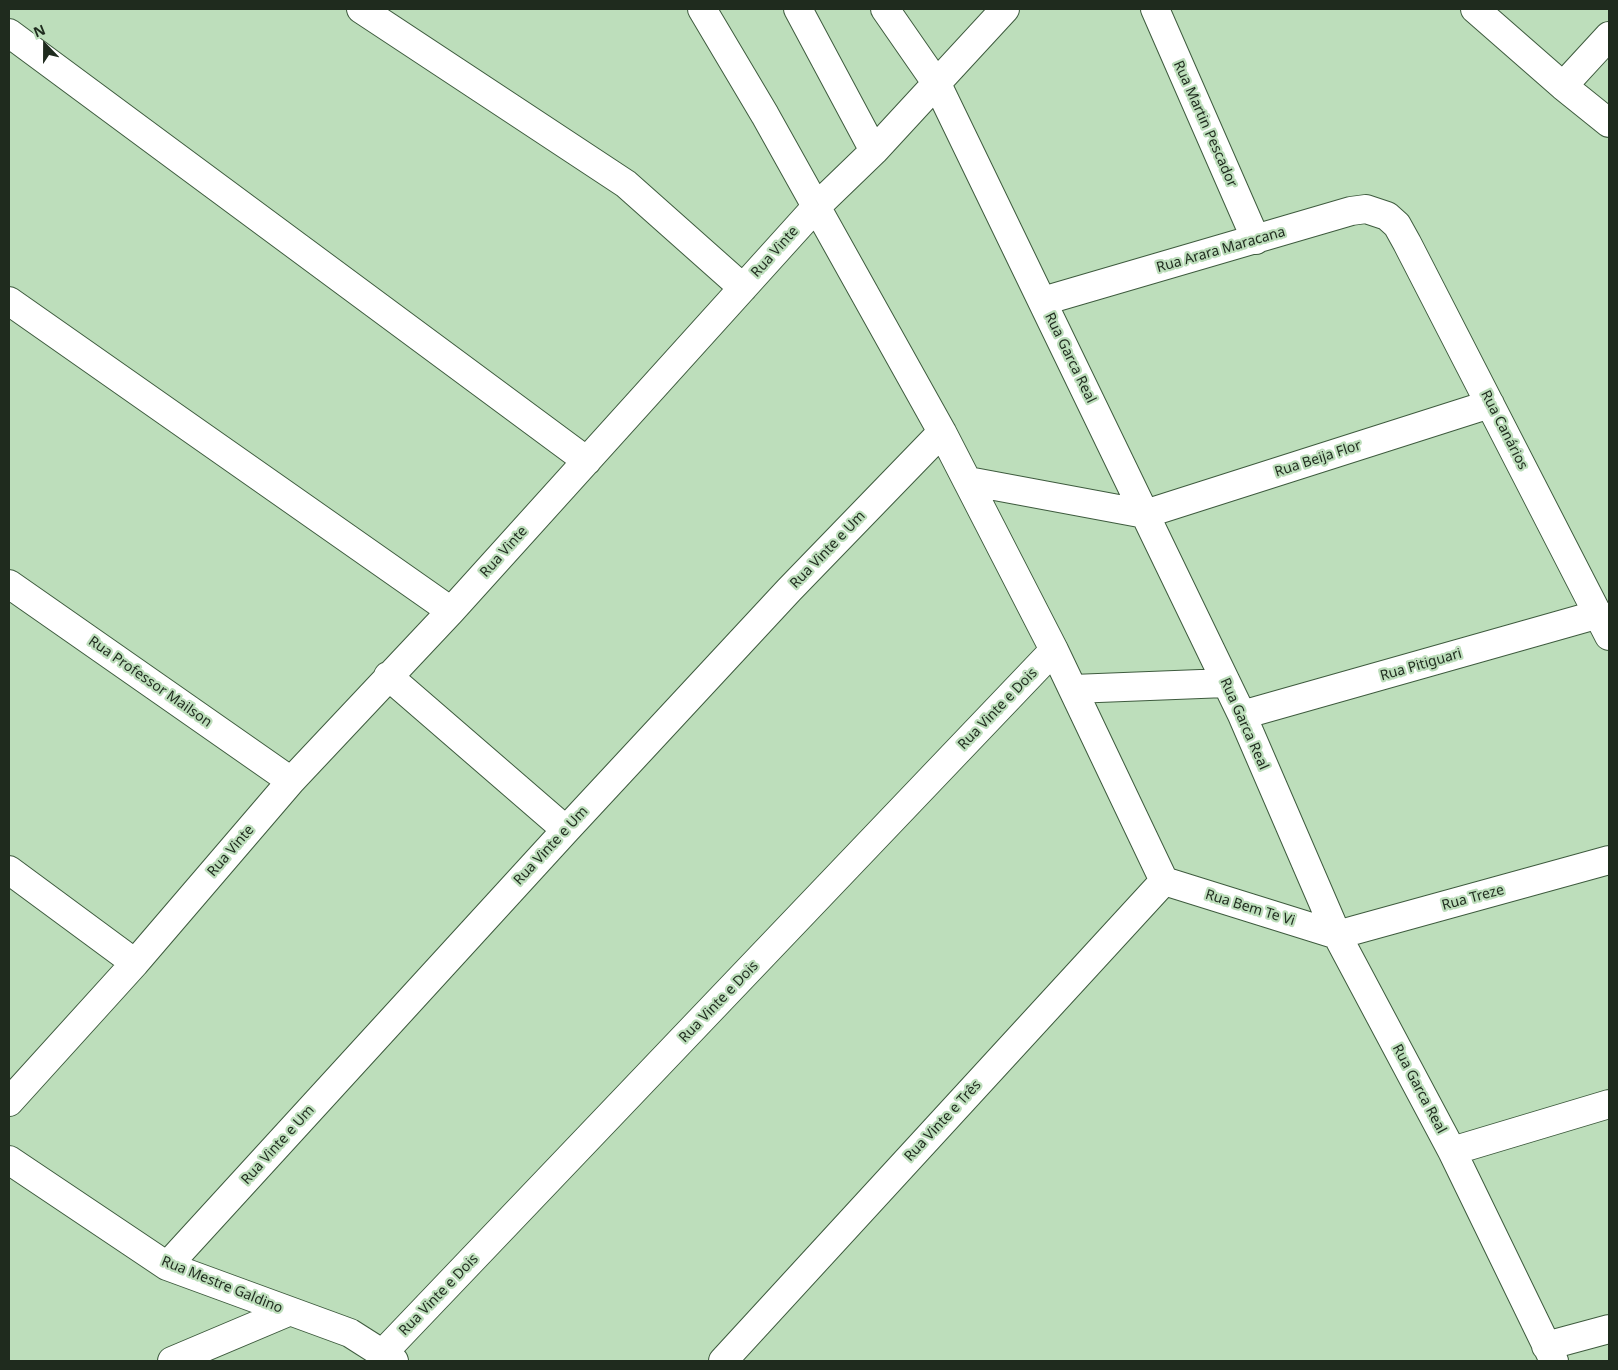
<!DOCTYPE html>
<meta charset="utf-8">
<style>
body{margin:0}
#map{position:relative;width:1618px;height:1370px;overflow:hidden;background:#bddebb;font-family:"Noto Sans",sans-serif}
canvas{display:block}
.frame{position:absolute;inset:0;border:10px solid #1f2b1e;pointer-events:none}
.north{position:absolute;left:20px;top:20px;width:50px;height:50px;-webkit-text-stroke:4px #bddebb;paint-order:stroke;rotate:338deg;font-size:14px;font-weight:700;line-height:20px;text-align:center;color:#1f2b1e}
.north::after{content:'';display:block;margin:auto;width:18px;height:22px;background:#1f2b1e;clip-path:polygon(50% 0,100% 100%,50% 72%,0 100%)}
</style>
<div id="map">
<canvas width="1618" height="1370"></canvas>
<div class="frame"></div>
<div class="north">N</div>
</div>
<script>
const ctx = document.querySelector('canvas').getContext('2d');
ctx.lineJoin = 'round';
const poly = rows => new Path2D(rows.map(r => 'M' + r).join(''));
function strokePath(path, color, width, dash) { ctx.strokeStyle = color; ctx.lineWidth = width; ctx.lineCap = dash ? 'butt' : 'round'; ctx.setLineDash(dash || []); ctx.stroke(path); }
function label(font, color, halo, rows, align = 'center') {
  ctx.font = font + ' "Noto Sans",sans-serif'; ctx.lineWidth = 4.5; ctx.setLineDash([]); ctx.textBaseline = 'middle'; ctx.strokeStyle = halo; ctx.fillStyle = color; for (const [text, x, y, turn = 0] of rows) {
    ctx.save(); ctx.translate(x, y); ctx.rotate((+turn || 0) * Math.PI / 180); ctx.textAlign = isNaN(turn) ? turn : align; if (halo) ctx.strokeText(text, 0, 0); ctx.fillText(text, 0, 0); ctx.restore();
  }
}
const minor = poly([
 [361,9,626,184,743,288],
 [702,9,765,115,942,432,1054,650,1164,881],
 [798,9,874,151],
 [885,9,937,84,1242,715,1337,935,1452,1151,1554,1361],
 [1155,9,1256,240],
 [1475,9,1563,86,1609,123],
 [9,33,587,461],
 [1563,86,1609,36],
 [9,301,451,611],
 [1043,301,1351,211,1366,209,1387,216,1397,225,1407,243,1609,636],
 [968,481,1145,514,1490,404],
 [9,584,291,781],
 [388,676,566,830],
 [1073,689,1226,683],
 [1242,715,1599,614],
 [9,870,135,963],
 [1164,881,1337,935],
 [1337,935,1609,860],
 [9,1102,135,963,291,781,451,611,816,207,874,151,1005,9],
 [1452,1151,1609,1104],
 [9,1160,167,1266,350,1333,394,1361],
 [167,1266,566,830,789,590,942,432],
 [1546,1346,1609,1329],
 [383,1353,1054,650],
 [172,1361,288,1312],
 [723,1361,1164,881]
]);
strokePath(minor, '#3e5b3e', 30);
strokePath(minor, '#fff', 28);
label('14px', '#1f2b1e', '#bddebb', [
 ["Rua Martin Pescador",1205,124,66],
 ["Rua Arara Maracana",1221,250,-16],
 ["Rua Vinte",775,252,-48],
 ["Rua Garca Real",1070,358,64],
 ["Rua Canários",1504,430,63],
 ["Rua Beija Flor",1318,459,-18],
 ["Rua Vinte e Um",828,550,-46],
 ["Rua Vinte",504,552,-48],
 ["Rua Pitiguari",1421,665,-16],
 ["Rua Professor Mailson",150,682,35],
 ["Rua Vinte e Dois",998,709,-46],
 ["Rua Garca Real",1244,724,66],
 ["Rua Vinte e Um",551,846,-47],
 ["Rua Vinte",231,851,-49],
 ["Rua Treze",1473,898,-15],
 ["Rua Bem Te Vi",1250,908,17],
 ["Rua Vinte e Dois",719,1002,-46],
 ["Rua Garca Real",1419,1089,62],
 ["Rua Vinte e Três",943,1121,-47],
 ["Rua Vinte e Um",278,1145,-48],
 ["Rua Mestre Galdino",222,1285,22],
 ["Rua Vinte e Dois",439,1295,-46]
]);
</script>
